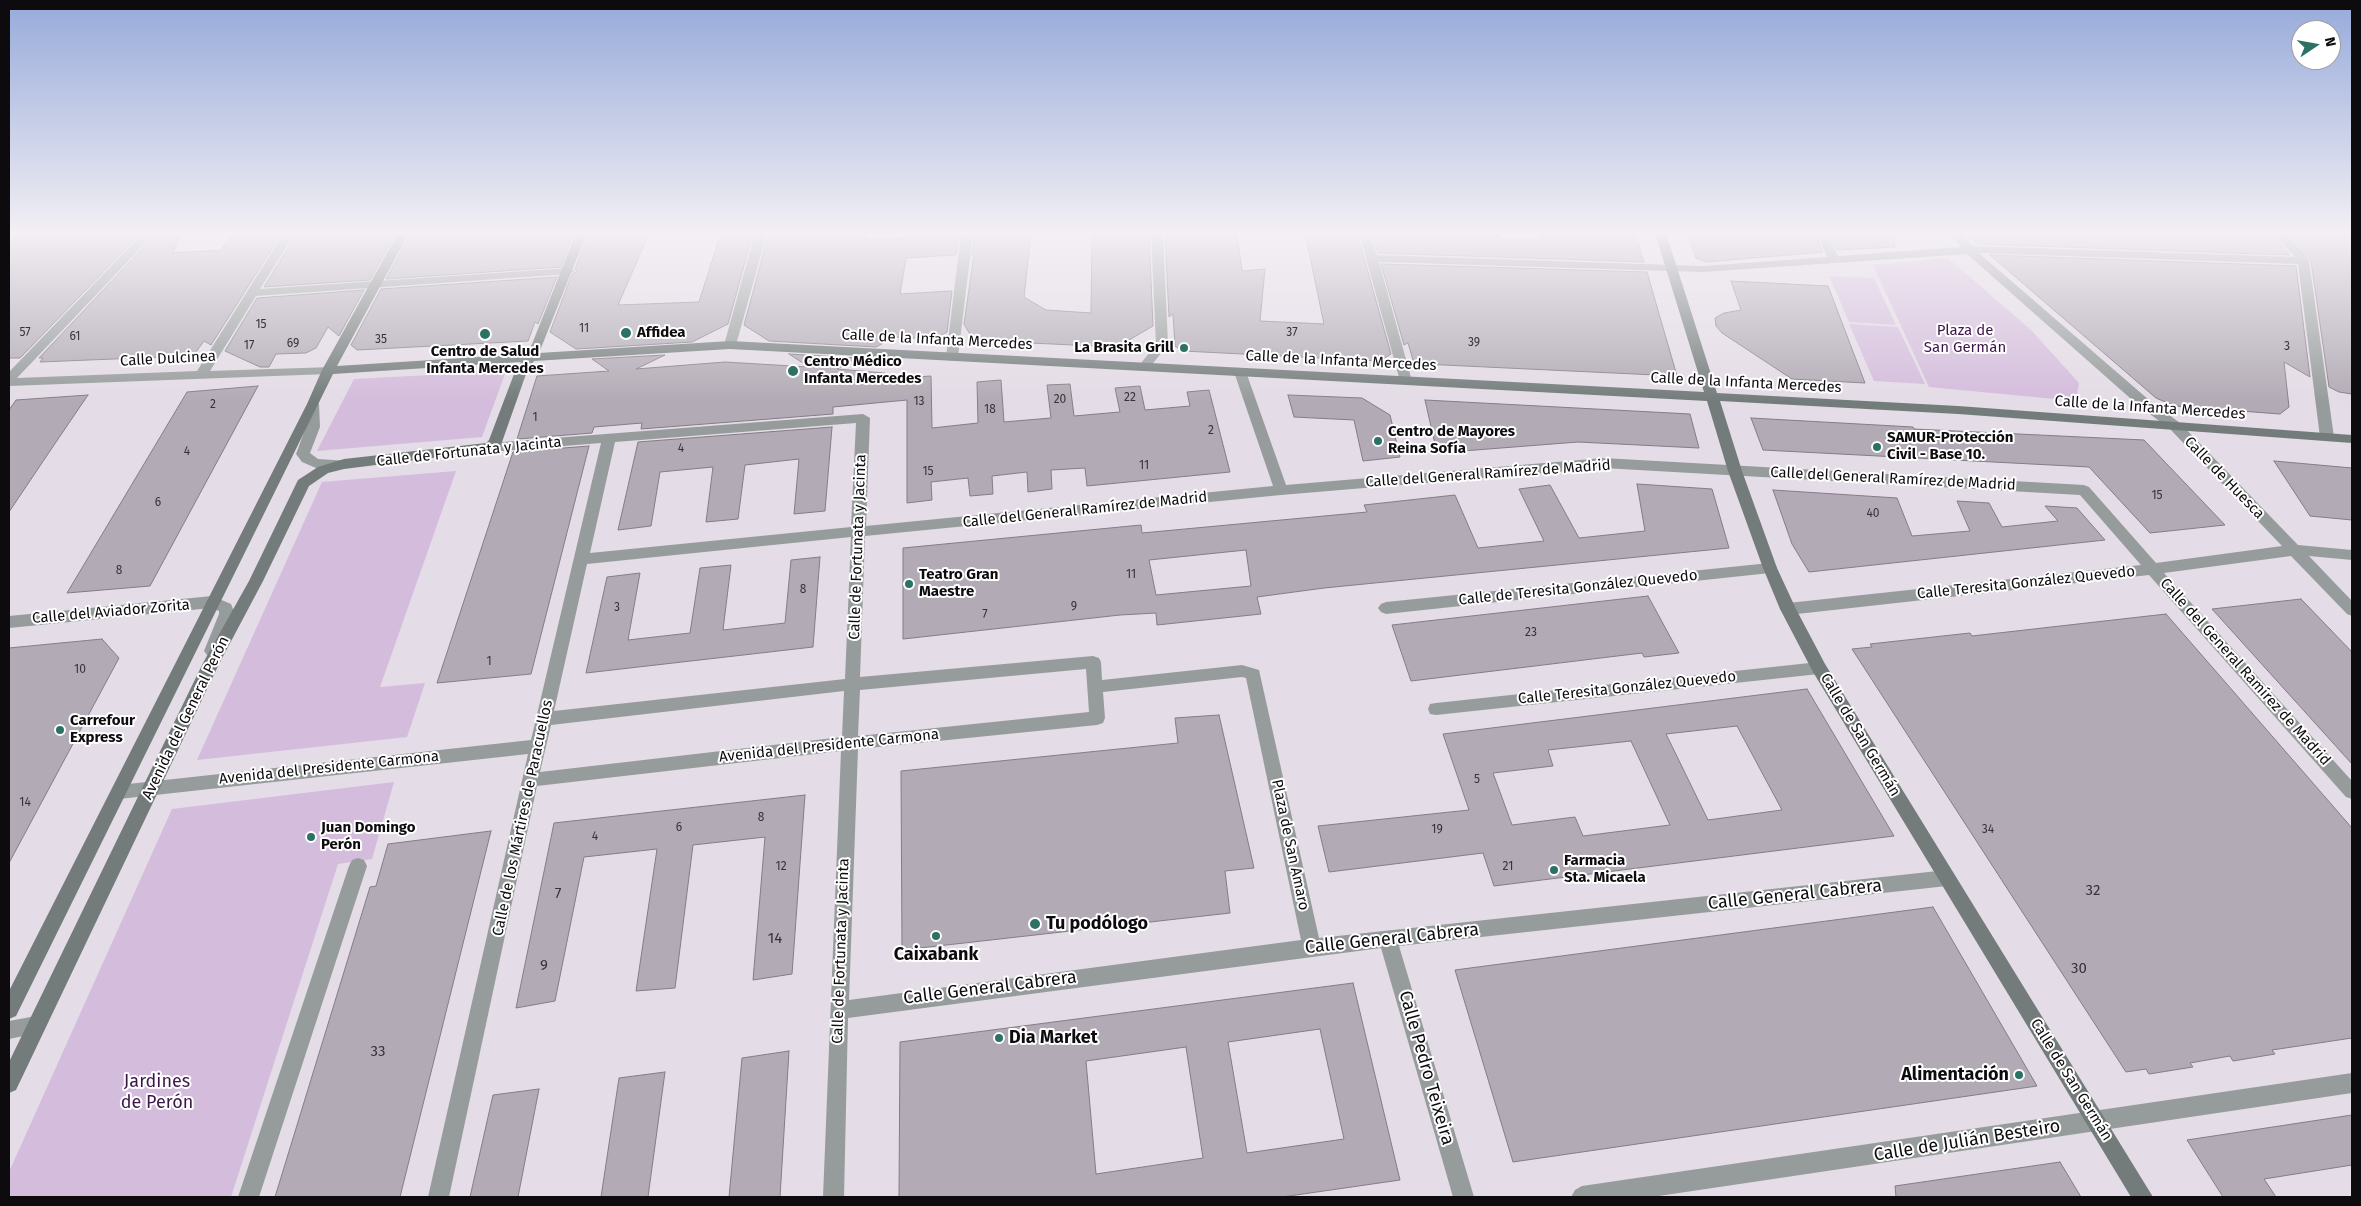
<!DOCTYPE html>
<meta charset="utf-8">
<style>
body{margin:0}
#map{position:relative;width:2361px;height:1206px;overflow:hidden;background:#e4dce6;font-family:"Fira Sans",sans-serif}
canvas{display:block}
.frame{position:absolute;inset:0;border:10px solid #0e0b0f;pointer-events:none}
.north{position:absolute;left:2291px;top:20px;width:50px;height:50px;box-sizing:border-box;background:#fff;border:1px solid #9f9d9f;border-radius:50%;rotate:78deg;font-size:14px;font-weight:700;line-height:20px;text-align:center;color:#0e0b0f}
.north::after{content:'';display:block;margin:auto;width:18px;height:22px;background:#2c7164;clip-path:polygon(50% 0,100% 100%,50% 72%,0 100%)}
</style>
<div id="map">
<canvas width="2361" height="1206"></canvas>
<div class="frame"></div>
<div class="north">N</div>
</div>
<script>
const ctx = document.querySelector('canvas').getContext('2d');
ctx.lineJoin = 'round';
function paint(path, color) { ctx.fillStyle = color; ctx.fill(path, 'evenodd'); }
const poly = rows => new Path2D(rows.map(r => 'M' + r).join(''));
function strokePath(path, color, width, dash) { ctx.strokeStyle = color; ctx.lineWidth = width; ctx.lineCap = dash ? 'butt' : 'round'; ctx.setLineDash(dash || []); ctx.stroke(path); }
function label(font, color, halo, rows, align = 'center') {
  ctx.font = font + ' "Fira Sans",sans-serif'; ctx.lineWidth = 4; ctx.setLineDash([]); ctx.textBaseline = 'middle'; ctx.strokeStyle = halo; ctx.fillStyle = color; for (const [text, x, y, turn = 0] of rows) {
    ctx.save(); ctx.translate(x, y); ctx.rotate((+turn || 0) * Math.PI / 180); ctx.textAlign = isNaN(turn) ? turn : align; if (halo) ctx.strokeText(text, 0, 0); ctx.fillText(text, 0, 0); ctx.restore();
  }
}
paint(poly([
 [1948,258,2031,330,2079,383,2076,401,1929,387,1873,265],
 [1829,276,1874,278,1896,325,1849,322],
 [1849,324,1898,327,1925,384,1874,381],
 [506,371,482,437,317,451,354,379],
 [456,471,380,687,425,683,407,737,197,760,322,482],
 [394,782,372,859,338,864,231,1197,9,1197,9,1172,172,809]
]), '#d4bcdc');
const building = poly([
 [21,233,141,233,20,358,9,358,9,244,21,233],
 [157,233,184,234,174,246,177,246,172,253,221,250,233,233,282,233,211,345,204,341,196,352,187,356,40,362,43,358,39,358,157,233],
 [297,233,396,233,370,280,264,287,297,233],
 [411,233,574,233,561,267,386,279,411,233],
 [589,233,645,233,644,236,648,236,618,305,699,302,721,233,753,233,728,324,692,342,576,349,550,332,572,274,577,272,575,269,589,233],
 [769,233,867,233,865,239,908,237,908,233,959,233,956,255,906,258,900,294,952,291,947,332,935,339,894,337,876,347,769,341,744,325,769,233],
 [975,233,1031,233,1024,297,1046,310,1091,313,1092,233,1149,233,1153,326,1117,347,986,341,971,336,964,324,974,254,972,255,975,233],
 [1165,233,1237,233,1242,271,1265,269,1260,321,1324,324,1305,233,1357,233,1391,354,1380,361,1183,351,1175,346,1173,314,1169,317,1165,233],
 [1372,233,1500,233,1501,239,1543,240,1542,235,1570,237,1571,233,1635,233,1644,262,1378,253,1372,233],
 [1687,233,1815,233,1823,252,1706,262,1696,258,1687,233],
 [1829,233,1894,233,1895,247,1837,250,1829,233],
 [1964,233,2142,235,2140,233,2270,233,2290,255,1977,244,1964,233],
 [2286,233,2352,233,2352,394,2339,392,2329,387,2311,261,2302,248,2286,233],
 [1990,255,2296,266,2310,377,2284,362,2289,407,2280,414,2175,406,2156,398,1990,255],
 [1381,264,1647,272,1677,376,1422,364,1413,360,1408,343,1404,345,1381,264],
 [557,277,538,324,535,322,528,341,357,350,351,345,381,289,557,277],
 [1731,281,1828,286,1865,383,1792,379,1722,333,1716,326,1715,318,1724,313,1741,310,1731,281],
 [364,290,339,336,328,327,316,348,306,353,276,354,269,367,260,367,225,351,257,298,364,290],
 [789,354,857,358,837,369,885,373,885,379,931,376,932,428,978,423,977,382,1001,380,1004,422,1051,418,1047,385,1070,384,1074,416,1120,412,1115,388,1140,386,1145,410,1190,406,1187,392,1209,390,1230,472,1087,486,1085,468,1051,470,1052,489,1028,492,1027,472,992,476,993,494,970,496,968,478,931,482,932,500,907,503,907,400,833,407,833,414,641,429,642,423,594,427,592,433,517,439,537,376,609,371,592,359,665,355,636,369,725,362,809,367,789,354],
 [258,386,150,586,67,593,187,392,258,386],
 [88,395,56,442,9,512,9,410,16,400,88,395],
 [1288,395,1362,398,1390,415,1400,457,1363,461,1354,420,1294,417,1288,395],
 [1425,400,1690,414,1699,448,1578,442,1437,453,1425,400],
 [1751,418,1913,427,1914,429,2144,440,2225,525,2150,533,2089,467,1763,450,1751,418],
 [832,427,825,511,794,514,799,459,745,465,738,519,706,522,713,467,660,472,651,526,618,530,638,442,832,427],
 [589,446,531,674,437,683,513,452,589,446],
 [2274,461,2352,468,2352,520,2310,516,2274,461],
 [1637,484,1712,489,1729,548,1324,588,1257,597,1261,614,1157,625,1156,613,1120,615,903,639,903,548,1141,525,1142,533,1367,512,1364,505,1455,495,1478,548,1544,541,1519,489,1550,485,1579,538,1645,531,1637,484],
 [1246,550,1251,586,1156,595,1149,560,1246,550],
 [1773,490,1897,498,1912,536,1970,531,1957,501,1989,503,2002,527,2058,521,2045,506,2077,508,2105,540,1809,572,1792,544,1773,490],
 [820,557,813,647,586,673,607,577,640,573,628,640,690,633,700,568,731,565,723,630,785,623,791,560,820,557],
 [1648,596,1679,653,1644,657,1642,653,1411,681,1392,625,1648,596],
 [2301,599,2352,652,2352,764,2212,609,2301,599],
 [2166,614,2352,828,2352,1038,2272,1050,2275,1054,2233,1061,2230,1056,2190,1063,2193,1067,2149,1074,2146,1069,2126,1072,1852,649,1872,647,1870,644,1970,633,1972,636,2166,614],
 [102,639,119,658,9,863,9,648,102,639],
 [1807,689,1894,836,1494,886,1483,853,1329,872,1318,826,1469,810,1443,734,1807,689],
 [1737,726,1782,810,1708,820,1666,734,1737,726],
 [1631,741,1670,825,1583,836,1575,817,1512,825,1493,773,1553,766,1548,750,1631,741],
 [1219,715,1254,868,1225,871,1230,913,902,950,901,771,1178,743,1175,718,1219,715],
 [805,795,792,974,753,980,765,837,693,845,675,988,636,991,657,849,584,857,555,1001,516,1008,554,823,805,795],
 [491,831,400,1197,275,1197,370,887,376,886,388,844,491,831],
 [1933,907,2037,1086,1513,1162,1455,970,1933,907],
 [1353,983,1400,1180,1282,1197,899,1197,900,1042,1353,983],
 [1320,1029,1344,1139,1247,1153,1228,1042,1320,1029],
 [1186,1047,1203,1158,1096,1174,1086,1061,1186,1047],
 [789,1051,780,1197,729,1197,742,1058,789,1051],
 [665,1072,648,1197,601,1197,619,1078,665,1072],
 [539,1089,518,1197,470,1197,493,1095,539,1089],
 [2352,1115,2352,1165,2264,1179,2276,1197,2223,1197,2187,1140,2352,1115],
 [2060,1162,2081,1197,1896,1197,1895,1186,2060,1162]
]);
paint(building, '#b2abb5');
strokePath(building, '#847c86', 1);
paint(poly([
 [143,233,155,233,17,378,197,371,284,233,295,233,260,289,569,268,575,271,569,274,256,296,210,371,332,367,334,370,332,373,328,374,9,386,9,372,143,233],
 [755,233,767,233,736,345,730,349,724,345,755,233],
 [961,233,973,233,958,357,952,361,946,357,961,233],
 [1151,233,1163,233,1168,344,1148,370,1144,371,1138,367,1156,344,1151,233],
 [1359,233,1370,233,1377,255,1703,266,1827,257,1817,233,1827,233,1838,256,1961,247,1949,233,1961,233,1973,246,2295,257,2272,233,2284,233,2301,249,2309,261,2334,437,2327,441,2320,437,2298,264,1979,253,2149,400,2180,423,2298,545,2352,550,2352,560,2309,556,2352,601,2352,616,2347,614,2291,556,2164,573,2352,781,2352,799,2346,797,2149,575,1788,615,1783,613,1780,609,1783,605,1788,603,2141,565,2080,495,1603,468,1281,495,865,536,860,677,1093,656,1099,658,1101,662,1102,680,1242,665,1259,670,1319,938,1947,870,1953,872,1956,878,1953,884,1947,886,1399,946,1474,1197,1453,1197,1381,948,848,1018,844,1197,823,1197,841,751,537,786,449,1197,428,1197,528,754,119,799,113,797,111,792,113,787,119,785,531,740,601,443,502,451,485,450,483,447,485,444,490,443,863,414,870,418,866,526,1273,486,1234,372,1240,368,1246,372,1286,485,1603,458,2084,485,2089,487,2156,563,2282,546,2170,429,2139,406,1967,254,1703,272,1379,262,1412,381,1406,385,1400,381,1359,233],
 [856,423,851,527,590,553,615,442,856,423],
 [851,537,845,679,554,711,587,564,851,537],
 [1086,669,1089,712,858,736,860,690,1086,669],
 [1242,677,1246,678,1301,940,849,1000,858,749,1097,725,1103,723,1105,718,1103,692,1242,677],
 [844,691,842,737,540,772,551,725,844,691],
 [313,400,319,404,320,427,310,453,318,459,349,461,351,464,349,467,316,468,302,462,296,454,306,427,307,404,313,400],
 [1770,563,1775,564,1777,568,1775,572,1770,573,1386,614,1381,612,1378,608,1381,604,1386,602,1770,563],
 [212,596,231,604,235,614,220,651,217,655,212,657,207,655,204,651,219,614,219,611,211,608,9,628,9,616,212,596],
 [1819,662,1825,664,1827,668,1825,672,1819,674,1436,715,1430,714,1428,709,1430,704,1436,703,1819,662],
 [358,858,364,860,367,866,259,1197,238,1197,349,866,352,860,358,858],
 [36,1016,43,1018,46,1025,43,1032,9,1039,9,1021,36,1016],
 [2352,1073,2352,1093,1652,1197,1571,1197,1575,1190,1582,1186,2352,1073]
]), '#969c9b');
paint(poly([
 [398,233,409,233,337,366,526,354,532,344,576,233,587,233,539,353,730,341,1704,392,1655,233,1666,233,1717,393,1958,406,2352,435,2352,443,1958,414,1720,401,1742,471,1777,568,1796,609,1825,664,2153,1197,2131,1197,1813,672,1780,609,1763,568,1728,471,1707,401,730,349,534,361,526,374,502,442,495,450,344,469,328,473,309,486,263,581,219,664,16,1090,9,1093,9,1062,203,663,249,581,298,480,318,467,344,459,486,443,489,440,514,374,521,362,333,374,16,1016,9,1019,9,991,307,404,322,370,398,233]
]), '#737c7a');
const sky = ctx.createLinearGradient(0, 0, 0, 402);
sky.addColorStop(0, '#96aada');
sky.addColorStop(0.58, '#f3eff4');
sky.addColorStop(1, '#f3eff400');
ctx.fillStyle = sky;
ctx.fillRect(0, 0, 2361, 402);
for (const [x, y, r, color] of [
 [626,333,6,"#2c7164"],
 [485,334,6,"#2c7164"],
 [1184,348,5,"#2c7164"],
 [793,371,6,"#2c7164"],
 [1378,441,5,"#2c7164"],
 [1877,447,5,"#2c7164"],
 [909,584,5,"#2c7164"],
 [60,730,5,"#2c7164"],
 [311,837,5,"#2c7164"],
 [1554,870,5,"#2c7164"],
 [1035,924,6,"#2c7164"],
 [936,936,5,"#2c7164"],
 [999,1038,5,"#2c7164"],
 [2019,1075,5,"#2c7164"]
]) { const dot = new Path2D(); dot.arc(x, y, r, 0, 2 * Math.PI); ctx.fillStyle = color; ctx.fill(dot); strokePath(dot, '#fff', 2); }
label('12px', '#373338', null, [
 ["15",261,325],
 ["11",584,329],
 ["57",25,333],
 ["37",1292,333],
 ["61",75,337],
 ["35",381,340],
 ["39",1474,343],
 ["69",293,344],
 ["17",249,346],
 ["3",2287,347],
 ["22",1130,398],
 ["20",1060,400],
 ["13",919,402],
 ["2",213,405],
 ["18",990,410],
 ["1",535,418],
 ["2",1211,431],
 ["4",681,449],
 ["4",187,452],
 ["11",1144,466],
 ["15",928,472],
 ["15",2157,496],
 ["6",158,503],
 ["40",1873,514],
 ["8",119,571],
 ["11",1131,575],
 ["8",803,590],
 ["9",1074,607],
 ["3",617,608],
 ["7",985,615],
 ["23",1531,633],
 ["1",489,662],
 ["10",80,670],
 ["5",1477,780],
 ["14",25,803],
 ["8",761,818],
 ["6",679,828],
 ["19",1437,830],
 ["34",1988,830],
 ["4",595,837],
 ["12",781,867],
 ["21",1508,867]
]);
label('15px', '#3d1649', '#fff', [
 ["Plaza de",1965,331],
 ["San Germán",1965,348]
]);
label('bold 15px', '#0e0b0f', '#fff', [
 ["Affidea",637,333],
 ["La Brasita Grill",1174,348,"right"],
 ["Centro de Salud",485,352,"center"],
 ["Infanta Mercedes",485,369,"center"],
 ["Centro Médico",804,362],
 ["Infanta Mercedes",804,379],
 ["Centro de Mayores",1388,432],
 ["Reina Sofía",1388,449],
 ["SAMUR-Protección",1887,438],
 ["Civil - Base 10.",1887,455],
 ["Teatro Gran",919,575],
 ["Maestre",919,592],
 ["Carrefour",70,721],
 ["Express",70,738],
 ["Juan Domingo",321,828],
 ["Perón",321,845],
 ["Farmacia",1564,861],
 ["Sta. Micaela",1564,878]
], 'left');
label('15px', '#0e0b0f', '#fff', [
 ["Calle de la Infanta Mercedes",937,340,3],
 ["Calle Dulcinea",168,359,-3],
 ["Calle de la Infanta Mercedes",1341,361,3],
 ["Calle de la Infanta Mercedes",1746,383,3],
 ["Calle de la Infanta Mercedes",2150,408,4],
 ["Calle de Fortunata y Jacinta",469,452,-6],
 ["Calle del General Ramírez de Madrid",1488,474,-4],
 ["Calle de Huesca",2224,478,46],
 ["Calle del General Ramírez de Madrid",1893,479,3],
 ["Calle del General Ramírez de Madrid",1085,510,-6],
 ["Calle de Fortunata y Jacinta",858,547,-88],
 ["Calle Teresita González Quevedo",2026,583,-6],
 ["Calle de Teresita González Quevedo",1578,588,-6],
 ["Calle del Aviador Zorita",111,612,-5],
 ["Calle del General Ramírez de Madrid",2245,672,48],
 ["Calle Teresita González Quevedo",1627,688,-6],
 ["Avenida del General Perón",186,718,-64],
 ["Calle de San Germán",1860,735,59],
 ["Avenida del Presidente Carmona",829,746,-6],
 ["Avenida del Presidente Carmona",329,768,-6],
 ["Calle de los Mártires de Paracuellos",523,818,-78],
 ["Plaza de San Amaro",1290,845,78],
 ["Calle de Fortunata y Jacinta",841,951,-88],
 ["Calle de San Germán",2071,1080,58]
]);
label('15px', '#373338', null, [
 ["32",2093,891],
 ["7",558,894],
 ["14",775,939],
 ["9",544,966],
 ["30",2079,969],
 ["33",378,1052]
]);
label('18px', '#0e0b0f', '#fff', [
 ["Calle General Cabrera",1795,895,-6],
 ["Calle General Cabrera",1392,939,-6],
 ["Calle General Cabrera",990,988,-7],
 ["Calle Pedro Teixeira",1426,1068,74],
 ["Calle de Julián Besteiro",1967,1141,-9]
]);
label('bold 18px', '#0e0b0f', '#fff', [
 ["Tu podólogo",1046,924],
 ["Caixabank",936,955,"center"],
 ["Dia Market",1009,1038],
 ["Alimentación",2009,1075,"right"]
], 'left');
label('18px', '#3d1649', '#fff', [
 ["Jardines",157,1082],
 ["de Perón",157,1103]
]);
</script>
